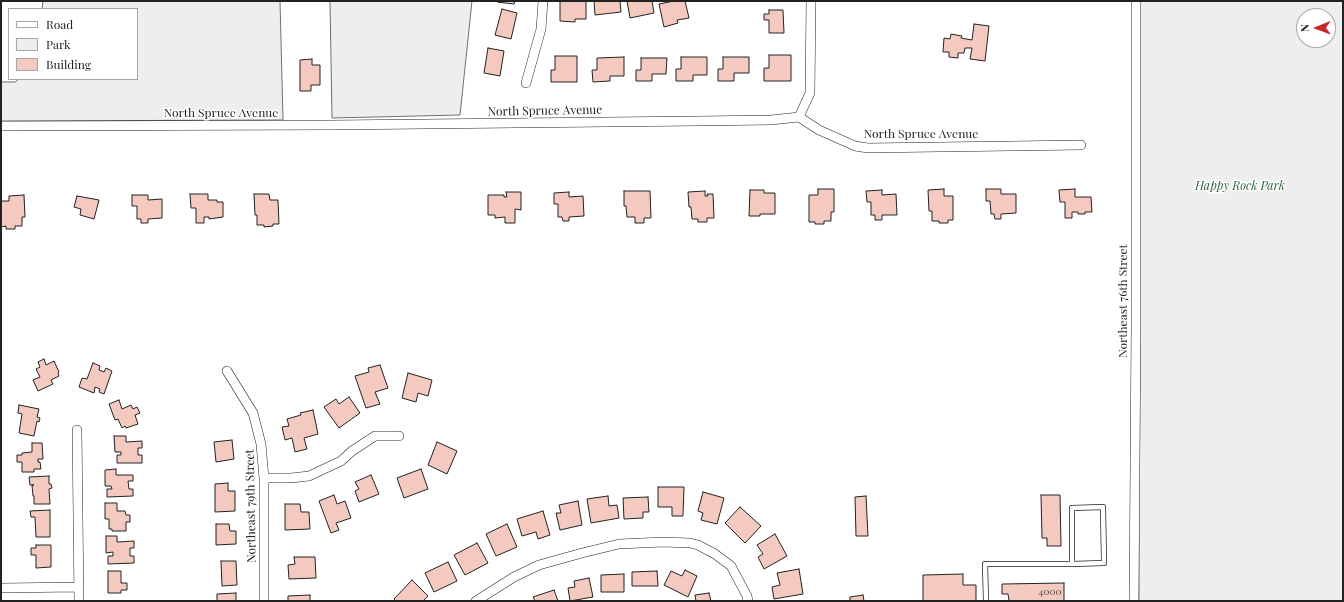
<!DOCTYPE html>
<style>
body{margin:0}
#map{position:relative;width:1344px;height:602px;overflow:hidden;background:#fff;font-family:"Playfair Display",serif}
canvas{display:block}
.frame{position:absolute;inset:0;border:2px solid #222;pointer-events:none}
.legend{position:absolute;left:8px;top:8px;width:130px;height:72px;box-sizing:border-box;background:#fff;border:1px solid #a7a7a7;margin:0;padding:5px 7px;list-style:none;font-size:12px;color:#222}
.legend li{display:flex;align-items:center;gap:8px;height:20px}
.legend b{width:20px;border:1px solid #a7a7a7}
.north{position:absolute;left:1296px;top:8px;width:40px;height:40px;box-sizing:border-box;background:#fff;border:1px solid #a7a7a7;border-radius:50%;rotate:269deg;font-size:11px;font-weight:700;line-height:16px;text-align:center;color:#222}
.north::after{content:'';display:block;margin:auto;width:14px;height:18px;background:#c62828;clip-path:polygon(50% 0,100% 100%,50% 72%,0 100%)}
</style>
<div id="map">
<canvas width="1344" height="602"></canvas>
<div class="frame"></div>
<ul class="legend">
<li><b style="height:5px;background:#fff"></b>Road</li>
<li><b style="height:11px;background:#eee"></b>Park</li>
<li><b style="height:11px;background:#f3c9c0"></b>Building</li>
</ul>
<div class="north">N</div>
</div>
<script>
const ctx = document.querySelector('canvas').getContext('2d');
ctx.lineJoin = 'round';
function paint(path, color) { ctx.fillStyle = color; ctx.fill(path, 'evenodd'); }
const poly = rows => new Path2D(rows.map(r => 'M' + r).join(''));
function strokePath(path, color, width, dash) { ctx.strokeStyle = color; ctx.lineWidth = width; ctx.lineCap = dash ? 'butt' : 'round'; ctx.setLineDash(dash || []); ctx.stroke(path); }
function label(font, color, halo, rows, align = 'center') {
  ctx.font = font + ' "Playfair Display",serif'; ctx.lineWidth = 3; ctx.setLineDash([]); ctx.textBaseline = 'middle'; ctx.strokeStyle = halo; ctx.fillStyle = color; for (const [text, x, y, turn = 0] of rows) {
    ctx.save(); ctx.translate(x, y); ctx.rotate((+turn || 0) * Math.PI / 180); ctx.textAlign = isNaN(turn) ? turn : align; if (halo) ctx.strokeText(text, 0, 0); ctx.fillText(text, 0, 0); ctx.restore();
  }
}
const green = poly([
 [43,1,280,1,283,120,1,121,1,82,15,82,19,79,137,79,137,9,42,9,43,1],
 [330,1,472,1,460,115,332,118,330,1],
 [1136,1,1343,1,1343,601,1139,601,1136,1],
 [1304,16,1328,16,1328,40,1304,40,1304,16]
]);
paint(green, '#eee');
strokePath(green, '#6f6f6f', 1);
const building = poly([
 [498,1,515,1,514,4,497,2,498,1],
 [560,1,586,1,586,19,575,19,575,22,560,21,560,1],
 [594,1,620,1,621,12,595,15,594,1],
 [627,1,652,1,654,13,630,18,627,1],
 [674,1,685,1,689,18,677,20,678,23,664,27,659,4,674,1],
 [502,9,517,13,511,39,495,35,502,9],
 [769,10,783,10,784,33,769,33,769,20,764,20,764,14,769,14,769,10],
 [974,24,989,26,985,61,970,59,972,48,965,48,964,53,958,53,958,58,949,57,949,52,943,52,944,38,950,39,951,34,962,36,961,38,972,40,974,24],
 [488,48,504,51,500,76,484,73,488,48],
 [769,55,791,55,791,81,764,81,764,68,769,68,769,55],
 [555,56,577,56,577,82,551,82,551,70,555,70,555,56],
 [624,57,624,76,610,76,610,81,593,82,592,70,597,70,597,58,624,57],
 [681,57,707,57,707,75,693,75,693,81,676,81,676,69,681,69,681,57],
 [723,57,749,57,749,73,734,73,734,81,718,81,718,69,723,69,723,57],
 [641,58,667,58,666,74,652,74,652,81,636,81,636,70,641,70,641,58],
 [312,59,312,65,320,65,320,85,311,85,311,91,300,91,300,60,312,59],
 [818,189,834,189,834,212,831,212,831,221,824,221,824,224,815,224,815,222,809,222,809,195,818,195,818,189],
 [944,189,944,196,953,196,953,220,948,220,948,223,939,223,939,221,932,221,932,211,929,211,928,190,944,189],
 [986,189,1001,189,1001,194,1016,194,1016,213,1001,214,1001,219,995,219,994,214,991,214,990,201,986,201,986,189],
 [1075,189,1075,197,1091,197,1092,212,1085,212,1085,214,1078,214,1078,212,1072,212,1072,218,1065,218,1065,202,1060,202,1059,190,1075,189],
 [750,190,764,190,764,193,775,193,775,214,760,214,760,216,749,216,750,190],
 [882,190,882,195,896,194,897,215,882,215,882,220,875,220,875,215,871,215,871,202,867,202,866,191,882,190],
 [624,191,650,191,651,218,644,218,644,223,635,223,635,217,627,217,626,206,624,206,624,191],
 [705,191,705,196,708,196,707,194,713,194,714,218,707,218,707,222,698,222,698,219,692,219,691,207,689,207,688,192,705,191],
 [506,192,521,192,521,210,515,209,515,223,505,223,505,217,495,218,495,215,488,215,488,195,504,195,504,197,507,197,506,192],
 [569,192,569,197,583,196,584,216,569,217,569,221,563,221,562,217,558,217,558,204,554,204,554,193,569,192],
 [190,194,208,194,208,200,217,200,217,202,223,202,223,217,209,219,209,217,204,217,204,223,196,223,196,208,191,208,190,194],
 [254,194,269,194,270,200,278,200,279,224,273,224,273,226,264,227,264,225,257,225,257,215,255,215,254,194],
 [24,195,25,217,22,217,22,226,15,226,15,229,6,229,6,226,1,227,1,201,9,201,9,196,24,195],
 [132,195,148,195,148,200,162,199,162,218,148,219,148,223,141,223,141,219,137,219,137,206,132,206,132,195],
 [77,196,99,200,94,219,80,215,81,209,74,207,77,196],
 [44,359,46,365,54,361,59,372,58,373,59,376,51,380,53,384,38,391,33,380,40,377,36,369,40,367,38,362,44,359],
 [93,363,100,366,99,370,104,372,106,368,112,371,104,394,99,392,100,389,95,387,94,393,79,387,82,378,87,379,93,363],
 [380,365,388,388,375,392,380,404,366,408,355,376,369,372,368,368,380,365],
 [408,373,432,380,428,396,418,393,416,402,402,398,408,373],
 [349,397,360,413,339,428,324,407,336,399,339,404,349,397],
 [119,400,122,409,131,405,133,409,137,407,140,413,135,415,138,424,126,428,125,426,122,428,118,419,115,420,109,404,119,400],
 [19,405,39,409,37,417,40,418,39,422,37,421,34,436,19,433,22,414,18,413,19,405],
 [313,410,318,434,304,438,307,449,295,452,292,438,285,440,282,427,289,426,287,419,301,415,300,413,313,410],
 [114,436,126,436,126,442,142,441,142,448,138,448,138,455,142,455,142,463,117,463,117,455,121,455,121,452,115,452,114,436],
 [232,440,234,459,216,462,214,442,232,440],
 [437,442,457,451,447,474,428,465,437,442],
 [32,443,42,443,43,459,38,459,38,462,40,462,41,469,34,469,34,472,22,472,22,462,17,462,17,455,22,455,22,453,32,452,32,443],
 [116,469,116,475,133,475,133,481,128,481,129,489,133,489,133,496,107,497,107,489,112,489,111,486,105,486,105,470,116,469],
 [421,469,428,489,404,498,397,478,421,469],
 [371,475,379,494,359,502,355,491,359,489,355,482,371,475],
 [49,476,49,484,51,484,52,488,49,489,50,504,34,504,34,496,33,496,32,485,34,485,30,485,29,477,49,476],
 [228,483,228,491,235,491,235,511,215,512,215,484,228,483],
 [658,487,684,487,683,516,672,516,672,507,658,507,658,487],
 [703,492,724,498,717,524,701,520,703,513,698,511,703,492],
 [334,495,337,504,345,501,351,518,336,523,339,530,331,533,319,501,334,495],
 [1041,495,1060,495,1061,546,1047,546,1047,538,1042,538,1041,495],
 [608,496,609,506,617,505,619,518,591,523,587,499,608,496],
 [866,496,868,536,856,536,855,497,866,496],
 [648,497,649,512,643,512,643,518,624,519,623,498,648,497],
 [578,501,582,525,560,530,556,513,561,513,559,505,578,501],
 [105,503,117,503,117,511,125,511,126,515,130,515,130,522,126,522,126,531,112,531,112,529,109,529,109,519,105,519,105,503],
 [285,504,300,504,301,512,309,512,310,529,285,530,285,504],
 [740,507,761,526,745,543,725,523,740,507],
 [50,510,50,537,36,537,35,517,31,517,30,511,50,510],
 [543,511,550,535,538,539,536,532,522,536,517,519,543,511],
 [216,524,229,524,230,531,236,531,236,544,216,545,216,524],
 [507,524,517,547,496,556,486,534,507,524],
 [775,534,787,556,764,569,758,557,763,554,757,545,775,534],
 [106,536,117,536,117,542,134,541,134,548,130,548,130,556,134,556,134,563,108,564,108,556,113,556,113,552,106,553,106,536],
 [477,543,488,563,465,575,454,555,477,543],
 [36,545,51,545,51,567,36,568,36,555,31,555,31,548,36,548,36,545],
 [294,557,315,557,316,578,289,579,288,565,295,564,294,557],
 [221,561,236,561,237,585,222,586,221,561],
 [448,562,457,581,434,592,425,573,448,562],
 [799,569,803,594,774,599,772,587,780,585,777,573,799,569],
 [685,570,697,576,688,597,664,585,671,571,682,576,685,570],
 [108,571,121,571,121,583,127,583,127,590,121,590,121,593,108,593,108,571],
 [657,571,658,586,632,586,632,572,657,571],
 [624,574,624,592,601,592,601,575,624,574],
 [963,574,963,585,976,585,976,601,923,601,923,575,963,574],
 [589,578,593,597,570,601,568,588,575,587,574,581,589,578],
 [412,580,428,596,423,601,396,601,394,599,412,580],
 [1064,583,1064,601,1009,601,1008,594,1002,594,1002,584,1064,583],
 [554,590,558,601,535,601,533,597,554,590],
 [236,593,236,601,217,601,217,594,236,593],
 [709,593,711,601,696,601,695,595,709,593],
 [310,595,310,601,288,601,288,596,310,595],
 [863,595,864,601,850,601,850,597,863,595]
]);
paint(building, '#f3c9c0');
strokePath(building, '#222', 1);
const lane = poly([
 [986,601,985,564,1072,564,1104,563,1103,507,1072,508,1072,564]
]);
const street = poly([
 [526,83,541,29,543,1],
 [799,117,810,93,811,1],
 [1,126,333,125,697,121,771,120,799,117,819,130,855,146,868,148,1081,145],
 [227,371,253,413,261,444,264,478,264,601],
 [77,430,79,601],
 [264,478,291,478,309,476,341,461,352,451,375,436,399,436],
 [1,588,78,587],
 [476,601,514,577,539,565,582,553,619,544,663,542,690,543,698,545,715,554,731,566,747,596,748,601],
 [1134,601,1136,327,1136,1]
]);
strokePath(lane, '#222', 6);
strokePath(street, '#222', 10);
strokePath(lane, '#fff', 4.5);
strokePath(street, '#fff', 9);
label('10px', '#564c4a', null, [
 ["4000",1050,592]
]);
label('12px', '#222', '#fff', [
 ["North Spruce Avenue",545,111,-1],
 ["North Spruce Avenue",221,113],
 ["North Spruce Avenue",921,134],
 ["Northeast 76th Street",1123,301,-90],
 ["Northeast 79th Street",251,506,-91]
]);
label('italic 12px', '#2f5e38', '#fff', [
 ["Happy Rock Park",1240,186]
]);
</script>
